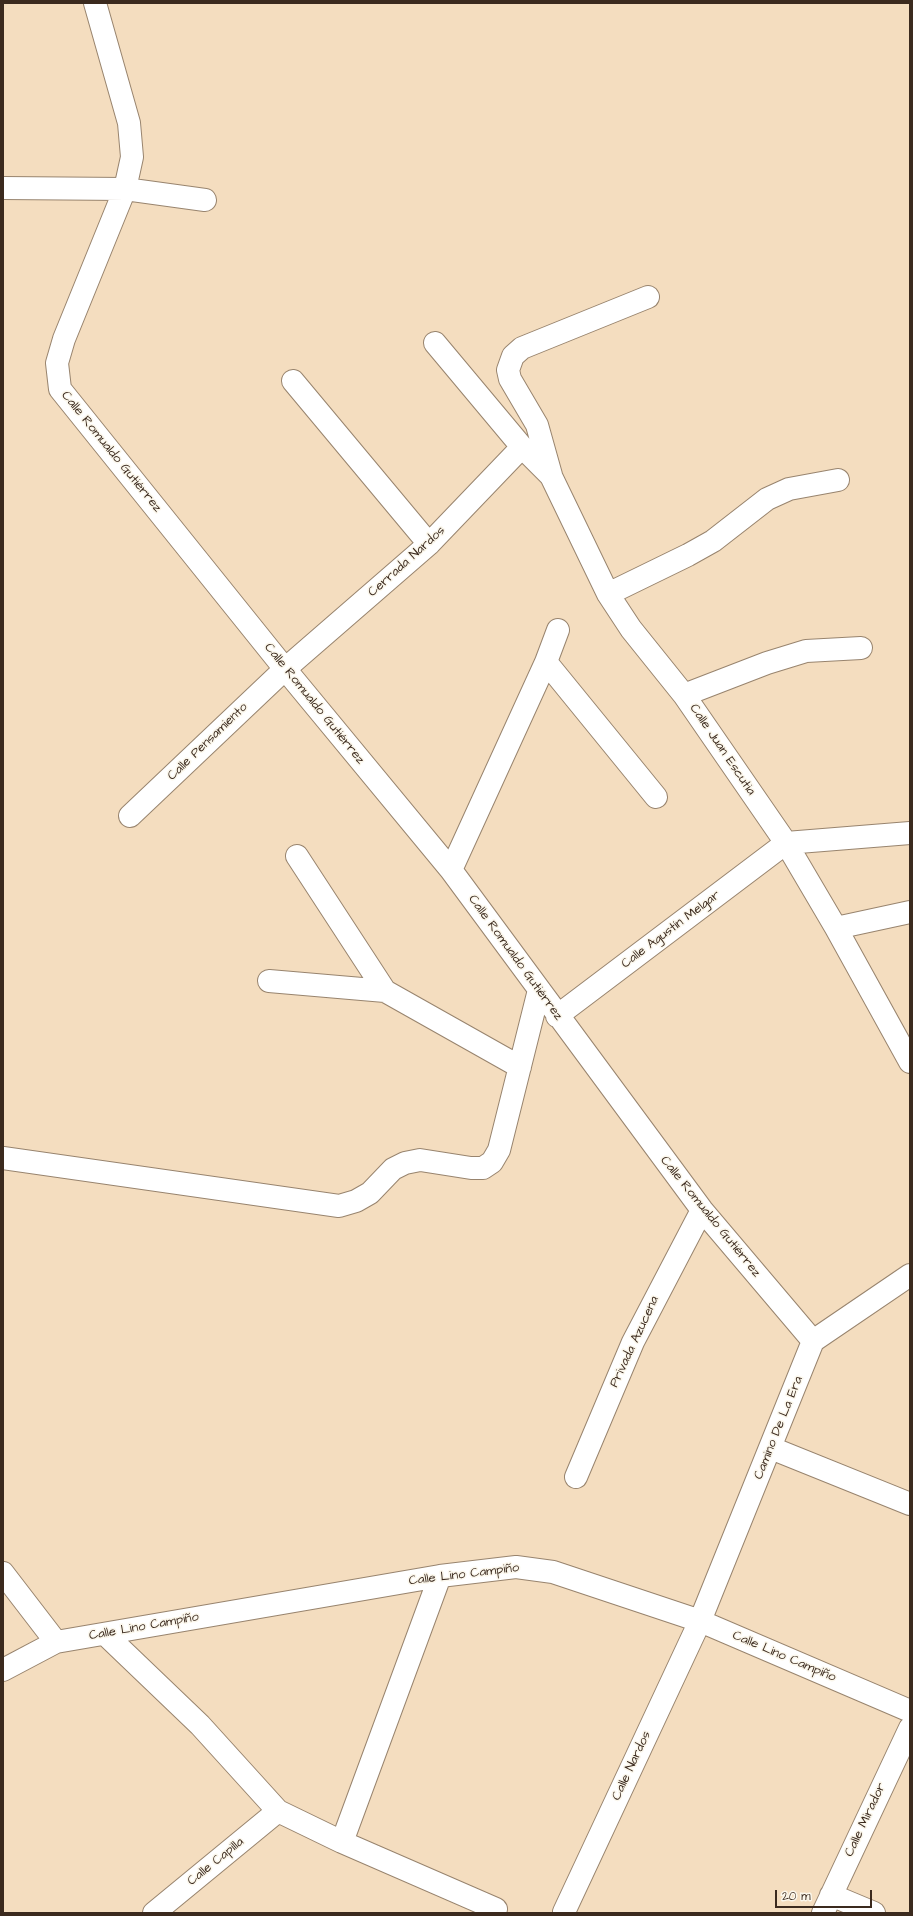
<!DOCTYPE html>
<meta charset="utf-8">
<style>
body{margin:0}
#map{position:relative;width:913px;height:1916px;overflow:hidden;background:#f4ddbf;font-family:"Architects Daughter",sans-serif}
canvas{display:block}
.frame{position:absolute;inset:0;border:4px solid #3b2a1e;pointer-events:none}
.scale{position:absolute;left:775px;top:1890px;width:97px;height:18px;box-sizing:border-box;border:2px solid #3b2a1e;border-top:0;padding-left:5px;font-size:12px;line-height:14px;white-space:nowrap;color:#3b2a1e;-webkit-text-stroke:3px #fbf7ec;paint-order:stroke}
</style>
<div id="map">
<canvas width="913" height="1916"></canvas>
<div class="frame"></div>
<div class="scale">20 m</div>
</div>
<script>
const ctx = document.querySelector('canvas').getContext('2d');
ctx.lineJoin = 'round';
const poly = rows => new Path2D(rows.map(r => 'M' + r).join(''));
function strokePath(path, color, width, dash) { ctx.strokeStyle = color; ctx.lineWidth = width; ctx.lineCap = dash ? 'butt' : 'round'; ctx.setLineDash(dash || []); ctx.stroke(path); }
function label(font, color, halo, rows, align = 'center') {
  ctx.font = font + ' "Architects Daughter",sans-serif'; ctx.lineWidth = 3; ctx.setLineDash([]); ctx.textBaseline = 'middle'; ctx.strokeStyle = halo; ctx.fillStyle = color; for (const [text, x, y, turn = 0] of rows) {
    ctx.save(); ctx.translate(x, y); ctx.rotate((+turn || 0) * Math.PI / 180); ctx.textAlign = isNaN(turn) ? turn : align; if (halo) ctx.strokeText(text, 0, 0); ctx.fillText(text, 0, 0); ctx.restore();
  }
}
const minor = poly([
 [95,3,129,123,132,157,125,189,64,339,57,363,60,389,285,669,451,870,702,1210,813,1341],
 [3,188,125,189,205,200],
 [435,343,522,447,551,476,608,594,631,629,684,695,786,843,836,928,910,1062],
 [293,381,429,544],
 [551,475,537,425,510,379,508,370,513,356,522,348,648,297],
 [608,594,688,555,713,541,767,499,789,489,838,480],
 [546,662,656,797],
 [684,695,767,663,806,651,861,648],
 [130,816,285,669,429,544,522,447],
 [297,856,385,991],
 [451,870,546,662,558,630],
 [836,928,910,912],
 [269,981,385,991,520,1067],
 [557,1016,786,843,910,833],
 [3,1158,339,1206,356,1201,370,1193,393,1169,405,1163,420,1160,471,1168,483,1168,492,1162,499,1150,539,990],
 [771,1448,910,1504],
 [576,1477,633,1342,702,1210],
 [3,1573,56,1642],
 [105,1634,200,1725,278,1811,342,1842,496,1909,493,1913],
 [3,1670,56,1642,440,1576,516,1567,553,1572,700,1621,910,1711],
 [342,1842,440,1576],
 [831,1895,874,1913],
 [564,1912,700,1621,813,1341,910,1275],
 [154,1913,278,1811],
 [823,1913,910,1728]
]);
strokePath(minor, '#98846e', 24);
strokePath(minor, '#fff', 22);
label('13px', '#3b2a1e', '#fbf7ec', [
 ["Calle Romualdo Gutiérrez",111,452,51],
 ["Cerrada Nardos",407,562,-42],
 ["Calle Romualdo Gutiérrez",314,704,51],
 ["Calle Pensamiento",208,742,-44],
 ["Calle Juan Escutia",722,750,56],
 ["Calle Agustín Melgar",671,930,-37],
 ["Calle Romualdo Gutiérrez",515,958,54],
 ["Calle Romualdo Gutiérrez",710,1217,51],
 ["Privada Azucena",635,1342,-65],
 ["Camino De La Era",779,1428,-68],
 ["Calle Lino Campiño",464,1575,-7],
 ["Calle Lino Campiño",144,1627,-10],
 ["Calle Lino Campiño",784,1657,23],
 ["Calle Nardos",632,1766,-65],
 ["Calle Mirador",866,1820,-65],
 ["Calle Capilla",216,1862,-39]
]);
</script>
